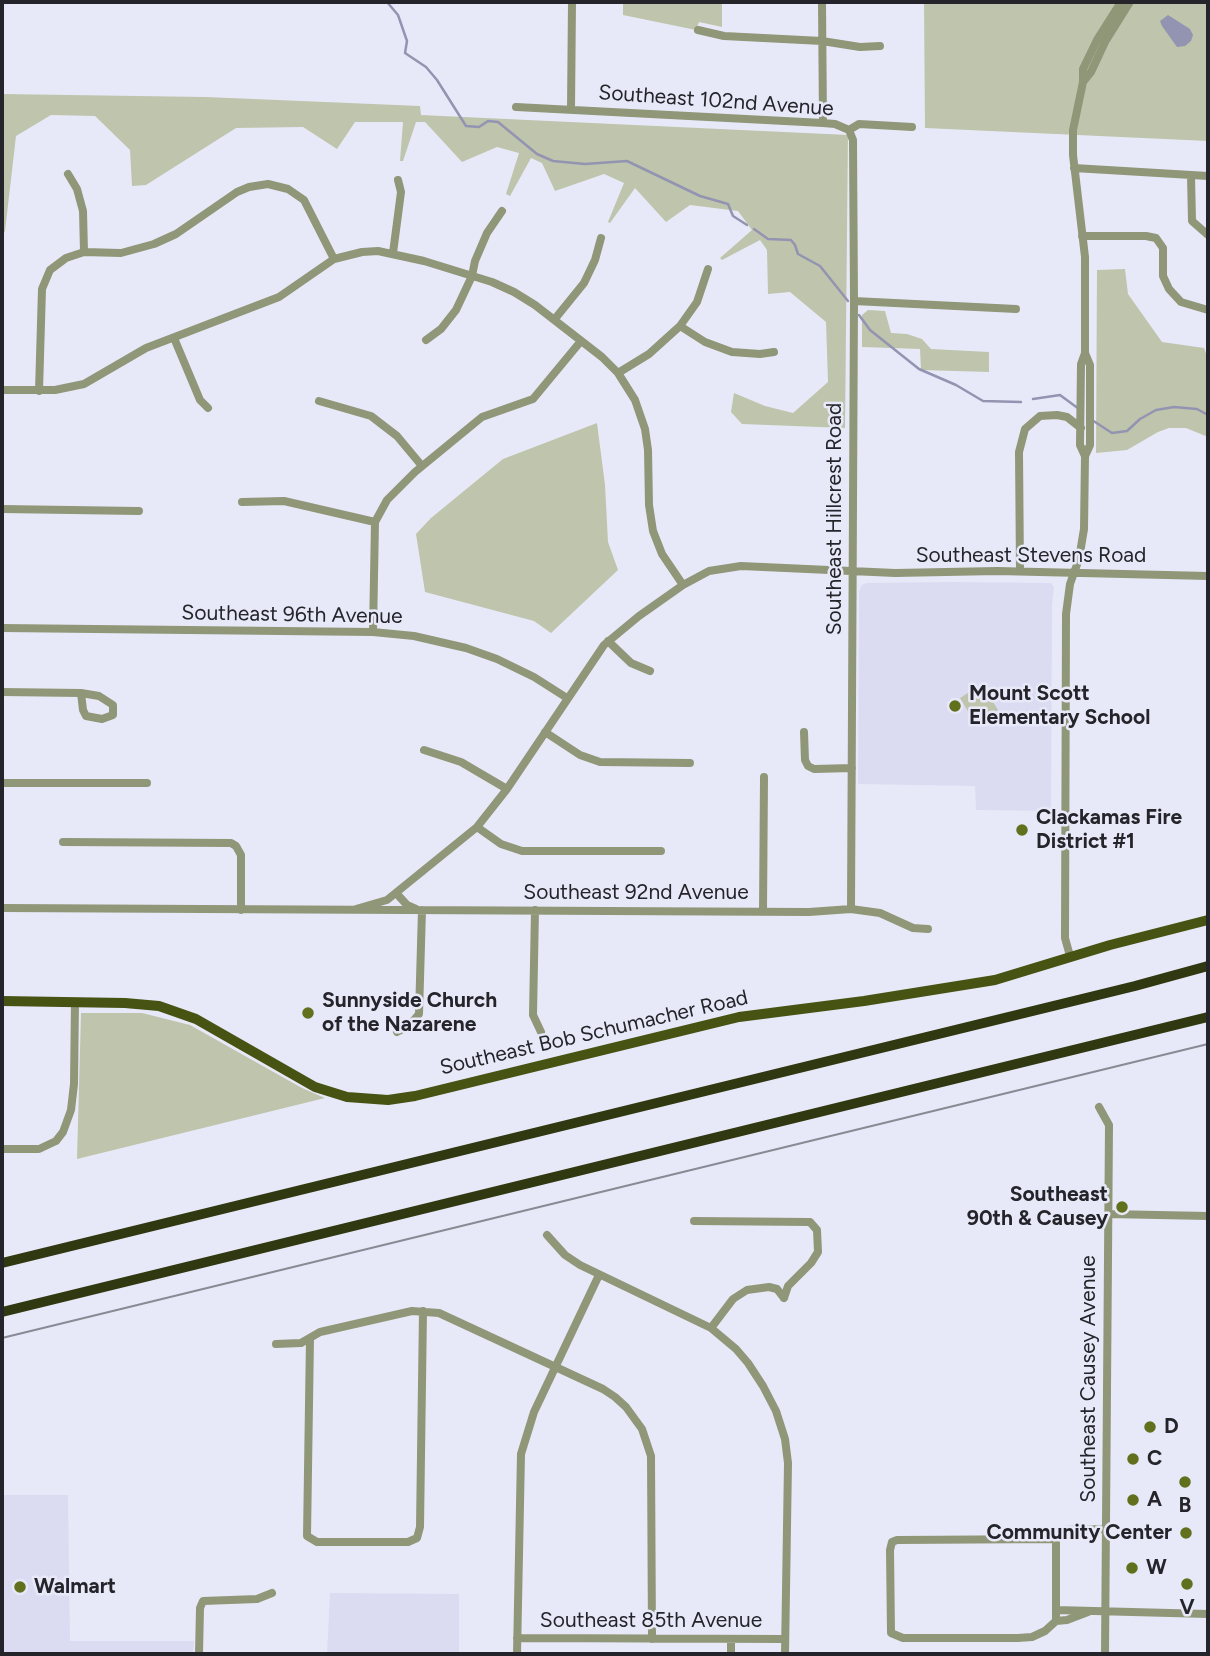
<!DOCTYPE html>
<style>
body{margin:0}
#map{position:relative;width:1210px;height:1656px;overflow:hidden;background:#e8e9f8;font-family:Figtree,sans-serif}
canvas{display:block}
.frame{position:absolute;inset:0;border:4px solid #24242a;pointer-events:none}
</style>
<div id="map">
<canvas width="1210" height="1656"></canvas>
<div class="frame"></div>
</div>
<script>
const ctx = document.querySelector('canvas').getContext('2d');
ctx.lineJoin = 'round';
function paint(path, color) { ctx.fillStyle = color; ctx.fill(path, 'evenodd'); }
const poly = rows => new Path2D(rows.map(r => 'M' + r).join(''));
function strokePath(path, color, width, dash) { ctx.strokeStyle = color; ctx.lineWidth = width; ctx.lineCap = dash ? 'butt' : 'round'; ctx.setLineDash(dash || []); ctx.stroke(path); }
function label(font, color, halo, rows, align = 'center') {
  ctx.font = font + ' Figtree,sans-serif'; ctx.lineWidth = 5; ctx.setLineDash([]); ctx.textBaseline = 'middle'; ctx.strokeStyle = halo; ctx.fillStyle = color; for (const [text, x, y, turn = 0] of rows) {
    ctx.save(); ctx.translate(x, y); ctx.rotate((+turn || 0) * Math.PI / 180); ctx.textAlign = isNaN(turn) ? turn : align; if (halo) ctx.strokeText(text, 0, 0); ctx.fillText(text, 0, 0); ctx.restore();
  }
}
paint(poly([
 [954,582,1051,583,1054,587,1052,606,1051,811,976,810,975,786,858,784,859,591,862,585,866,583],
 [2,1495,68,1495,70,1641,194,1641,193,1654,2,1654],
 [330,1593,459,1594,459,1654,327,1654]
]), '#dbdcf2');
paint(poly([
 [623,2,722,2,722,27,699,22,696,30,623,15],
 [924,2,1208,2,1208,141,925,128],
 [2,94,206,97,420,106,421,115,848,135,845,428,742,424,731,412,734,393,765,406,793,413,828,382,826,322,790,292,768,294,767,250,760,240,722,260,720,258,752,230,738,211,690,205,666,222,635,188,610,223,608,222,624,183,604,174,555,191,542,163,531,158,510,196,506,194,519,153,497,147,462,162,425,122,416,122,403,161,400,161,403,122,355,122,337,149,303,127,236,128,146,185,132,186,130,150,95,116,51,115,16,136,5,231,2,237],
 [1125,269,1128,294,1162,342,1204,348,1208,359,1208,437,1186,428,1169,428,1158,432,1127,450,1096,453,1097,270],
 [868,310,885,311,891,333,907,334,922,339,931,349,989,352,989,372,921,370,920,349,862,347,862,315],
 [597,423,605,485,608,542,618,570,551,633,534,621,425,592,416,534,431,518,503,459],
 [982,684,998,710,975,723,960,698],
 [81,1013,142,1013,190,1025,302,1088,325,1098,77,1159]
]), '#bec5ac');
paint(poly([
 [1168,15,1190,29,1193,35,1191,41,1185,46,1177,47,1162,26,1160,21]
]), '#9394b1');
strokePath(poly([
 [387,2,398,15,407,41,405,53,426,67,437,80,466,126,479,127,488,121,498,122,537,154,553,161,585,164,627,161,700,196,728,204,733,216,747,225],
 [754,229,768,239,791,240,795,245,798,254,820,266,848,301],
 [859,315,870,330,919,369,956,385,983,401,1021,402],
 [1033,399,1060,395,1079,409],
 [1092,420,1112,433,1127,431,1140,419,1156,410,1174,407,1197,409,1208,415]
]), '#9394b1', 2.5);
strokePath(poly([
 [822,2,823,123],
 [698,30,724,36,822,41,860,47,880,46],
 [1083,82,1091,72,1105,42,1130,2],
 [516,107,823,123,835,124,849,130,859,124,912,127],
 [571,109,572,2],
 [849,130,853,140,854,301,851,909],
 [1074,168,1208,176],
 [68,174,77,189,83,211,84,252],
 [1191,176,1192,221,1208,235],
 [1082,236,1146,236,1156,238,1163,248,1163,276,1169,289,1181,302,1208,310],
 [393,253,401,192,398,180],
 [854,301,1016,309],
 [554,320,584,283,595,260,601,238],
 [680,326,705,342,732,352,760,354,774,352],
 [174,338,200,400,208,408],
 [426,340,441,329,456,310,472,276,475,261,487,233,502,211],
 [618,373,649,354,680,326,697,302,708,269],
 [2,390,55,390,84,384,146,348,279,297,334,259,362,252,378,251,424,261,492,282,514,292,535,305,602,357,618,373,635,400,645,429,648,450,649,505,653,531,662,554,683,585],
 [39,391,42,289,50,270,66,258,84,252,121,253,154,244,176,234,237,192,249,187,268,184,288,189,304,200,334,259],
 [319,401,371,416,397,436,422,466],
 [1085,456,1090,445,1090,365,1085,353,1085,257,1073,155,1073,130,1083,82,1083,69,1097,40,1121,2],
 [242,502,284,501,375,522],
 [2,509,139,511],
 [1020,571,1019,452,1025,429,1040,416,1057,415,1067,417,1081,428],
 [2,628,373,632,414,636,466,648,497,659,534,677,567,698],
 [373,632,375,522,387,500,415,472,482,417,533,399,581,341],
 [608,641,631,663,650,671],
 [2,692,81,693,99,696,113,705,113,715,102,719,86,716,83,710,81,693],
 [545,732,580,755,600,762,690,763],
 [804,732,805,760,808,766,814,769,852,768],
 [424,750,461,762,507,789],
 [2,783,147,783],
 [477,827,501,844,522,851,661,851],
 [63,842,231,843,236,846,241,855,241,910],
 [397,894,407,905,416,909],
 [2,908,809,912,851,909,880,913,913,928,928,929],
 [356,909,387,900,477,827,507,789,604,645,639,616,683,585,709,571,741,566,895,573,997,571,1208,576],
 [535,910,533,1015,541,1032],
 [763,912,764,777],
 [1070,956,1065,938,1066,614,1070,584,1079,559,1084,529,1085,456,1080,445,1081,364,1085,353],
 [397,1032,409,1026,419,1014,422,910],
 [1099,1107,1109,1125,1105,1654],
 [2,1149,39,1149,56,1141,63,1132,71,1110,74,1084,75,1002],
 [1108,1214,1208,1216],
 [694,1221,810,1222,817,1230,818,1252,811,1263,788,1286,784,1298],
 [547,1235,565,1255,580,1265,711,1328,736,1349,748,1363,763,1386,776,1411,785,1439,788,1463,785,1654],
 [711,1328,733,1299,747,1290,769,1287,777,1289,784,1298],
 [310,1338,307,1536,317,1542,408,1542,417,1538,420,1527,423,1311],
 [276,1344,301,1343,320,1332,412,1311,439,1313,603,1389,615,1397,626,1407,642,1429,651,1456,652,1639],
 [1056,1539,1056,1621,1045,1631,1032,1637,1018,1638,903,1638,891,1633,890,1550,892,1542,897,1540,1056,1539],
 [1056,1539,1061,1530,1106,1529],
 [1056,1610,1208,1614],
 [1056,1621,1067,1620,1088,1612],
 [517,1638,785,1639],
 [731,1639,731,1654],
 [199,1654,200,1608,203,1601,257,1599,272,1593],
 [517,1654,521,1454,534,1412,599,1275]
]), '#8f9778', 8);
strokePath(poly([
 [2,1001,125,1003,159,1006,196,1019,315,1087,347,1097,388,1100,415,1096,739,1017,864,1001,995,980,1110,945,1208,920]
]), '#465313', 10);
strokePath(poly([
 [2,1263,1135,986,1208,966],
 [2,1312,1208,1017]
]), '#303811', 10);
strokePath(poly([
 [2,1338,1208,1044]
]), '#898a94', 2);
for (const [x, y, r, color] of [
 [955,706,7,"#60701d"],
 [1022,830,7,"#60701d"],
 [308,1013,7,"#60701d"],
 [1122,1207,7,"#60701d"],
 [1150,1427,7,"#60701d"],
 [1133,1459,7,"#60701d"],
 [1185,1482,7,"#60701d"],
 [1133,1500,7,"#60701d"],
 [1186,1533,7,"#60701d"],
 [1132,1568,7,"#60701d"],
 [1187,1584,7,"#60701d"],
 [20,1587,7,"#60701d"]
]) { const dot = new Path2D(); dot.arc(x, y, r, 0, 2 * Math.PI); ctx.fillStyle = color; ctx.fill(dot); strokePath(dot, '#e8e9f8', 2.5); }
label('21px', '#24242a', '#e8e9f8', [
 ["Southeast 102nd Avenue",716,101,4],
 ["Southeast Hillcrest Road",835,519,-90],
 ["Southeast Stevens Road",1031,556],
 ["Southeast 96th Avenue",292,615,1],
 ["Southeast 92nd Avenue",636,893],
 ["Southeast Bob Schumacher Road",594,1033,-13],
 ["Southeast Causey Avenue",1089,1379,-90],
 ["Southeast 85th Avenue",651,1621]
]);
label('bold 21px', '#24242a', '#e8e9f8', [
 ["Mount Scott",969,694],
 ["Elementary School",969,718],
 ["Clackamas Fire",1036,818],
 ["District #1",1036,842],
 ["Sunnyside Church",322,1001],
 ["of the Nazarene",322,1025],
 ["Southeast",1108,1195,"right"],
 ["90th & Causey",1108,1219,"right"],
 ["D",1164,1427],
 ["C",1147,1459],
 ["A",1147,1500],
 ["B",1185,1506,"center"],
 ["Community Center",1172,1533,"right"],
 ["W",1146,1568],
 ["Walmart",34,1587],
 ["V",1187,1608,"center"]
], 'left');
</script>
